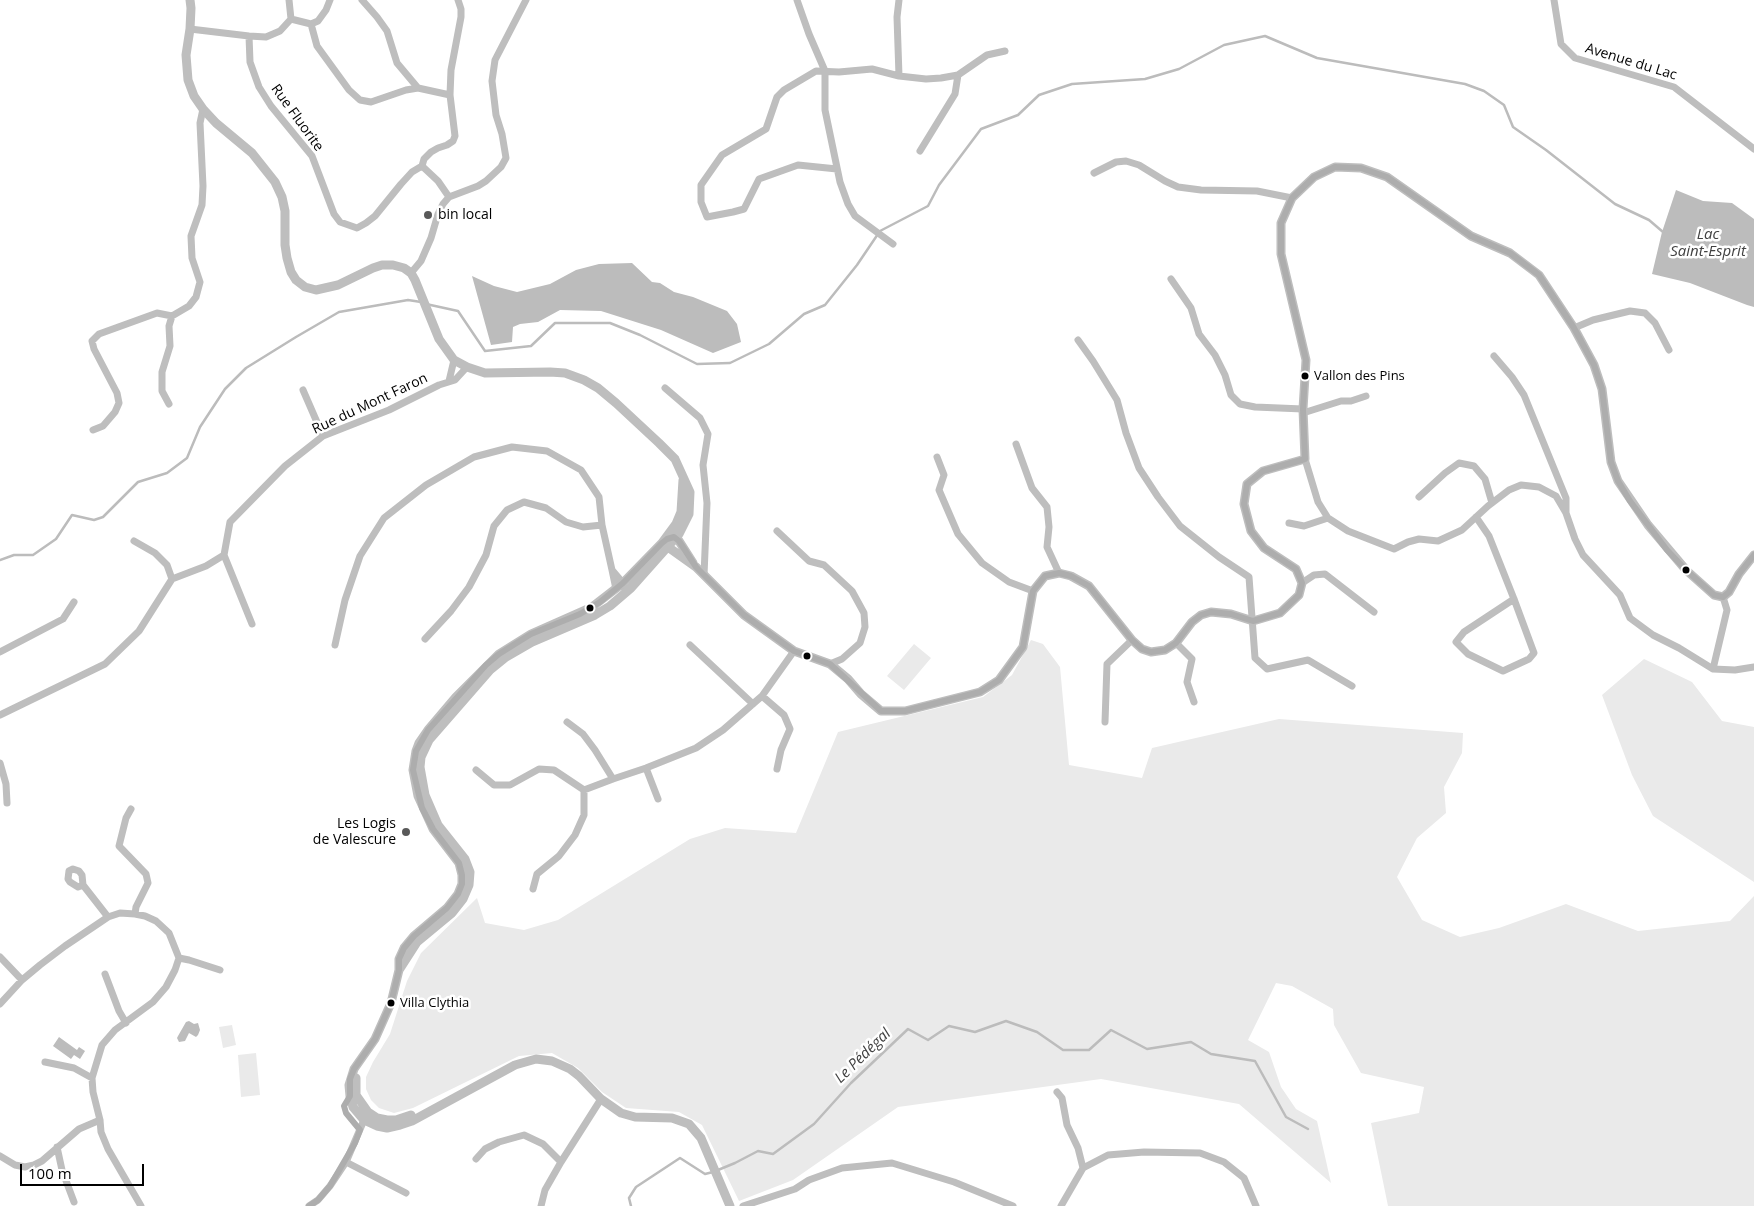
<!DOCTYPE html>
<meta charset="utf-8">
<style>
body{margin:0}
#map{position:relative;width:1754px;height:1206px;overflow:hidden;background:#fff;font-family:"Open Sans",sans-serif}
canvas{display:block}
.scale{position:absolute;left:20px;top:1164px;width:124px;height:22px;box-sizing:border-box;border:2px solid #000;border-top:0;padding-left:6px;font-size:15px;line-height:18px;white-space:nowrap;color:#000;-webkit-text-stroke:4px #fff;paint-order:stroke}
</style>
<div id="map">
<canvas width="1754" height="1206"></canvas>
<div class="scale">100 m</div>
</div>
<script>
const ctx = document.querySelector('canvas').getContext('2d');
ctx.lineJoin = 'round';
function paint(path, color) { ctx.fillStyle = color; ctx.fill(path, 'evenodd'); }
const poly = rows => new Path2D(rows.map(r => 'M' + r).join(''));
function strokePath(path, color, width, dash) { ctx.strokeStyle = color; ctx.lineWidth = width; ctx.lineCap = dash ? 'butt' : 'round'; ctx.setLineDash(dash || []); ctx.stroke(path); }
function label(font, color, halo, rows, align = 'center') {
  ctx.font = font + ' "Open Sans",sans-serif'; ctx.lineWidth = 5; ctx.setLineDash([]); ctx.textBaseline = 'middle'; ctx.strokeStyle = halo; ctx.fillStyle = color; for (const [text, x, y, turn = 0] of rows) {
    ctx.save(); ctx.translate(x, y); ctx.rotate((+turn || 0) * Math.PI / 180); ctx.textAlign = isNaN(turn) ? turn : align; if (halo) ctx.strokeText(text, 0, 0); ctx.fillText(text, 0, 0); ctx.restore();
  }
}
paint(poly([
 [1031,640,1043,644,1060,667,1069,765,1142,778,1152,748,1279,719,1463,733,1462,753,1444,787,1446,813,1417,838,1397,877,1422,920,1460,937,1499,928,1566,904,1638,931,1730,921,1754,896,1754,1206,1388,1206,1371,1123,1419,1113,1424,1087,1361,1073,1334,1025,1333,1009,1292,986,1276,983,1248,1040,1269,1052,1281,1087,1296,1109,1317,1121,1331,1183,1239,1104,1101,1079,898,1107,793,1180,739,1201,702,1125,679,1112,626,1108,602,1092,578,1068,552,1053,519,1056,413,1108,394,1113,379,1108,371,1100,366,1089,366,1077,373,1062,390,1034,407,981,421,953,477,898,485,923,524,930,558,920,690,839,725,828,796,833,838,732,983,697,1012,675],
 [914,644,931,658,904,690,887,676],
 [1644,659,1692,682,1722,721,1754,727,1754,882,1653,816,1632,775,1602,695],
 [232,1025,236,1045,223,1048,219,1027],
 [256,1053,260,1095,241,1097,238,1055]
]), '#eaeaea');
paint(poly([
 [1676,190,1703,201,1732,203,1754,219,1754,307,1747,305,1690,283,1652,274,1662,232],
 [632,263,652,282,660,283,674,292,693,297,727,311,737,324,741,342,713,353,661,330,601,311,560,310,538,322,520,324,513,327,512,342,491,345,472,276,494,286,517,292,550,284,576,270,599,264],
 [189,1021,194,1024,198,1023,200,1030,198,1035,196,1037,189,1033,185,1041,179,1042,177,1038,178,1036,186,1022],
 [59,1037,77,1050,79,1047,85,1051,80,1059,74,1055,71,1059,53,1046]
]), '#bcbcbc');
strokePath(poly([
 [426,304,458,311,485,351,531,346,555,323,610,323,640,335,697,364,730,363,769,344,804,314,825,305,857,265,880,231,928,206,939,185,981,129,1018,115,1039,95,1072,84,1145,79,1179,69,1224,45,1265,36,1317,58,1465,84,1484,91,1504,105,1513,127,1546,150,1615,204,1649,220,1663,232],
 [0,560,14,555,33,555,56,539,72,515,94,520,103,517,138,482,167,473,187,458,200,427,225,389,246,368,296,337,339,312,408,300,421,302],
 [718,1170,735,1163,758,1151,773,1154,814,1124,851,1083,908,1029,928,1040,949,1026,975,1032,1006,1021,1037,1032,1063,1050,1089,1050,1111,1030,1147,1049,1191,1042,1211,1054,1255,1061,1286,1117,1308,1129],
 [631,1206,629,1198,636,1187,680,1158,705,1174,713,1172]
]), '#bcbcbc', 2.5);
strokePath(poly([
 [330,0,326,10,318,21,311,24,317,46,349,90,360,100,371,102,406,90,418,88,450,95],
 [362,0,377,17,387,31,397,63,418,88],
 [797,0,809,34,825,71,825,110,840,182,848,204,855,216,893,244],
 [899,0,897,17,899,76],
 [1554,0,1561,44,1575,58,1674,87,1754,149],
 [291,19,311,24],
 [190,29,249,36,266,37,280,31,291,19,289,0],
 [249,36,250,62,259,87,271,106,312,156,334,214,340,222,357,228,366,223,375,216,401,184,412,172,422,166],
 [920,151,955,94,958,75],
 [422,166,424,159,431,152,438,148,447,145,453,141,455,136,450,95,451,70,461,17,461,9,458,0],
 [422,166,438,181,449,197],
 [837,169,798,165,759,179,744,209,733,212,707,217,701,202,701,185,722,155,766,129,777,97,784,90,816,71,839,72,872,69,899,76,926,79,941,78,958,75,987,55,1005,51],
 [1094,173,1116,162,1126,161,1139,165,1165,181,1178,187,1201,190,1257,191,1292,198],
 [411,273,421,261,431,238,438,214,443,204,449,197,478,186,486,181,501,167,506,158,502,134,496,115,492,81,495,60,526,0],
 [1171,279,1191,308,1199,334,1215,355,1225,375,1231,395,1240,404,1255,407,1303,409],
 [1574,328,1593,320,1630,311,1645,313,1655,323,1669,350],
 [1078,340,1093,361,1117,400,1126,433,1139,468,1158,497,1180,526,1219,557,1249,577,1255,658,1267,669,1308,660,1352,686],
 [1494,356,1512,377,1524,395,1566,498,1566,513],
 [449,381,454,360],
 [665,388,700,418,708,434,703,465,707,503,704,575],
 [303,390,323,436],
 [169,404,162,391,162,372,170,346,169,326,172,316],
 [1303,413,1341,401,1351,401,1366,396],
 [93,430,103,426,115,412,119,403,117,393,94,349,92,341,99,334,157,313,172,316,189,306,196,297,200,282,192,258,191,236,202,205,203,186,200,123,203,109],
 [1016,444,1032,488,1047,507,1049,527,1047,547,1059,573],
 [937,457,944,475,939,490,958,534,982,563,1009,582,1033,591],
 [1305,459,1318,502,1328,518,1348,531,1394,549,1408,542,1419,539,1438,541,1462,530,1488,506,1509,490,1521,485,1539,487,1556,496,1566,513,1575,539,1583,555,1620,595,1630,618,1653,635,1679,648,1713,669,1735,670,1754,667],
 [1419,497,1445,473,1459,463,1474,466,1485,479,1492,503],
 [1476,517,1489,536,1514,599,1534,653,1529,659,1503,671,1468,654,1456,642,1464,632,1514,599],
 [1289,523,1304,526,1328,518],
 [777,531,809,561,824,565,852,591,864,613,865,627,860,643,842,659,830,664],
 [134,541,155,553,167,565,172,579],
 [1302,583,1314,575,1325,574,1374,612],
 [616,589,612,570,623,583,623,587],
 [252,624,224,555,230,522,285,466,323,436,389,410,439,385,455,380,467,367],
 [425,639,451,611,469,587,486,555,494,526,507,510,524,502,546,508,566,522,583,527,602,525],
 [1176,643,1192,659,1187,682,1194,702],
 [335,645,345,600,360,556,384,518,426,485,474,457,512,447,547,451,581,470,599,497,602,525,612,570],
 [690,645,753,704],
 [0,652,63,619,74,602],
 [1713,669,1727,610,1723,597],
 [762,696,784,715,790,729,781,750,777,769],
 [0,715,105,664,139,631,172,579,206,566,224,555],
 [567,722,583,734,595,750,613,779],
 [1105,722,1107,664,1132,640],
 [0,763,6,784,7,803],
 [646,768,658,799],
 [476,770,494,785,510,785,539,769,554,770,584,790],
 [584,790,613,779,646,768,696,748,723,730,762,696,794,651],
 [131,809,126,818,119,846,146,874,148,883,136,907,135,914],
 [83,885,78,887,70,882,68,879,69,871,73,869,79,871,82,875,83,885,108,917],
 [533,889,537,874,559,856,575,835,584,815,584,790],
 [0,957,22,980],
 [179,958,189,960,220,970],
 [105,974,119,1011,126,1023],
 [0,1004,22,980,40,965,65,946,108,917,120,913,135,914,145,916,156,921,169,933,179,958,175,970,166,987,153,1002,115,1030,102,1045,92,1078,93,1092,100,1120,101,1132,108,1149,141,1206],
 [45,1062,74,1068,92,1078],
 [1057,1092,1062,1098,1067,1125,1078,1148,1083,1168],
 [57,1147,62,1170,74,1202],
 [0,1156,15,1165,25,1167,34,1165,42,1161,79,1129,100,1120],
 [476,1159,485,1149,499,1142,524,1135,543,1144,561,1162],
 [346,1162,406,1193],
 [309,1206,318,1200,330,1186,346,1162,364,1120,367,1120],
 [541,1206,545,1190,561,1162,601,1099],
 [743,1206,795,1189,809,1180,842,1168,892,1163,954,1182,1013,1206],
 [1061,1206,1083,1168,1108,1155,1144,1152,1200,1153,1224,1162,1244,1178,1256,1206]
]), '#bebebe', 7);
strokePath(poly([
 [190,0,191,8,190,29,186,55,188,80,194,96,203,109,216,123,252,153,275,182,282,197,285,211,285,245,287,258,291,272,296,280,305,287,316,290,338,285,373,268,382,265,393,265,404,268,411,273,415,280,439,339,454,360,467,367,485,373,550,372,565,373,584,380,598,388,616,403,659,443,675,459,690,492,689,514,679,534,631,588,610,606,595,615,532,642,506,657,490,670,429,740,421,757,420,767,425,795,438,825,465,859,470,872,469,885,463,899,452,913,417,942,399,970],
 [683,480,681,512,676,524,662,543,623,583,592,607,531,634,499,654,456,697,428,730,419,743,416,751,413,770,418,796,433,829,459,863,462,875,462,884,458,894,447,908,414,936,404,948,399,959,399,970,391,1003,375,1039,354,1069,349,1085,350,1096,353,1107,364,1120,377,1126,387,1128,400,1125,412,1121,515,1065,536,1059,552,1061,570,1069,579,1076,601,1099,621,1113,635,1117,672,1118,689,1124,701,1138,730,1206],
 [672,538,676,538,679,541,693,563],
 [668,547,696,567,744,615,794,651,830,664,848,679,861,694,881,711,905,711,980,692,999,680,1023,647,1033,591,1045,576,1059,573,1071,576,1089,586,1132,640,1142,649,1151,652,1165,650,1176,643,1192,622,1201,615,1211,612,1231,614,1253,621,1280,613,1299,595,1302,583,1296,569,1264,548,1251,531,1244,504,1247,484,1263,471,1305,459,1303,409,1306,360,1281,254,1281,223,1292,198,1314,177,1335,167,1361,168,1387,177,1471,236,1510,253,1539,275,1574,328,1594,365,1602,389,1611,462,1618,481,1648,525,1686,570,1714,595,1723,597,1729,592,1739,574,1754,555],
 [356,1078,356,1095,368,1112,377,1118,387,1120,396,1120,411,1115]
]), '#bebebe', 9);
strokePath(poly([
 [1305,459,1303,409,1306,360,1281,254,1281,223,1292,198,1314,177,1335,167,1361,168,1387,177,1471,236,1510,253,1539,275,1574,328,1594,365,1602,389,1611,462,1618,481,1630,501,1667,550,1686,570,1714,595,1723,597],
 [1723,597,1729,592,1739,574,1754,555],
 [309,1206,318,1200,330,1186,355,1143,360,1130,346,1113,344,1106,350,1096,350,1079,354,1069,375,1039,391,1003,399,970,399,959,404,948,414,936,447,908,458,894,462,884,462,875,459,863,433,829,422,808,413,770,416,751,428,730,486,665,499,654,531,634,580,614,600,602,623,583,662,543,667,539,674,537,679,541,696,567,744,615,794,651,830,664,881,711,905,711,980,692,999,680,1023,647,1033,591,1045,576,1059,573,1071,576,1089,586,1132,640,1142,649,1151,652,1165,650,1176,643,1192,622,1201,615,1211,612,1231,614,1253,621,1280,613,1299,595,1302,583,1296,569,1264,548,1251,531,1244,504,1247,484,1263,471,1305,459]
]), '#adadad', 6);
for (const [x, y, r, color] of [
 [428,215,5,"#595959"],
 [1305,376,4.5,"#000"],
 [1686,570,4.5,"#000"],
 [590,608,4.5,"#000"],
 [807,656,4.5,"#000"],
 [406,832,5,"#595959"],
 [391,1003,4.5,"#000"]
]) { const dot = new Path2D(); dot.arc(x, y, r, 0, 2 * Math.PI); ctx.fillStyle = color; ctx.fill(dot); strokePath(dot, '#fff', 2); }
label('13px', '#000', '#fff', [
 ["Vallon des Pins",1314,376],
 ["Villa Clythia",400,1003]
], 'left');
label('14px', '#000', '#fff', [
 ["Avenue du Lac",1631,62,17],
 ["Rue Fluorite",297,118,54],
 ["Rue du Mont Faron",370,404,-25]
]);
label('14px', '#000', '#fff', [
 ["bin local",438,215],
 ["Les Logis",396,824,"right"],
 ["de Valescure",396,840,"right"]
], 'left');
label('italic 15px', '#414141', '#fff', [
 ["Lac",1708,235],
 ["Saint-Esprit",1708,252],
 ["Le Pédégal",863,1056,-44]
]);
</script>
